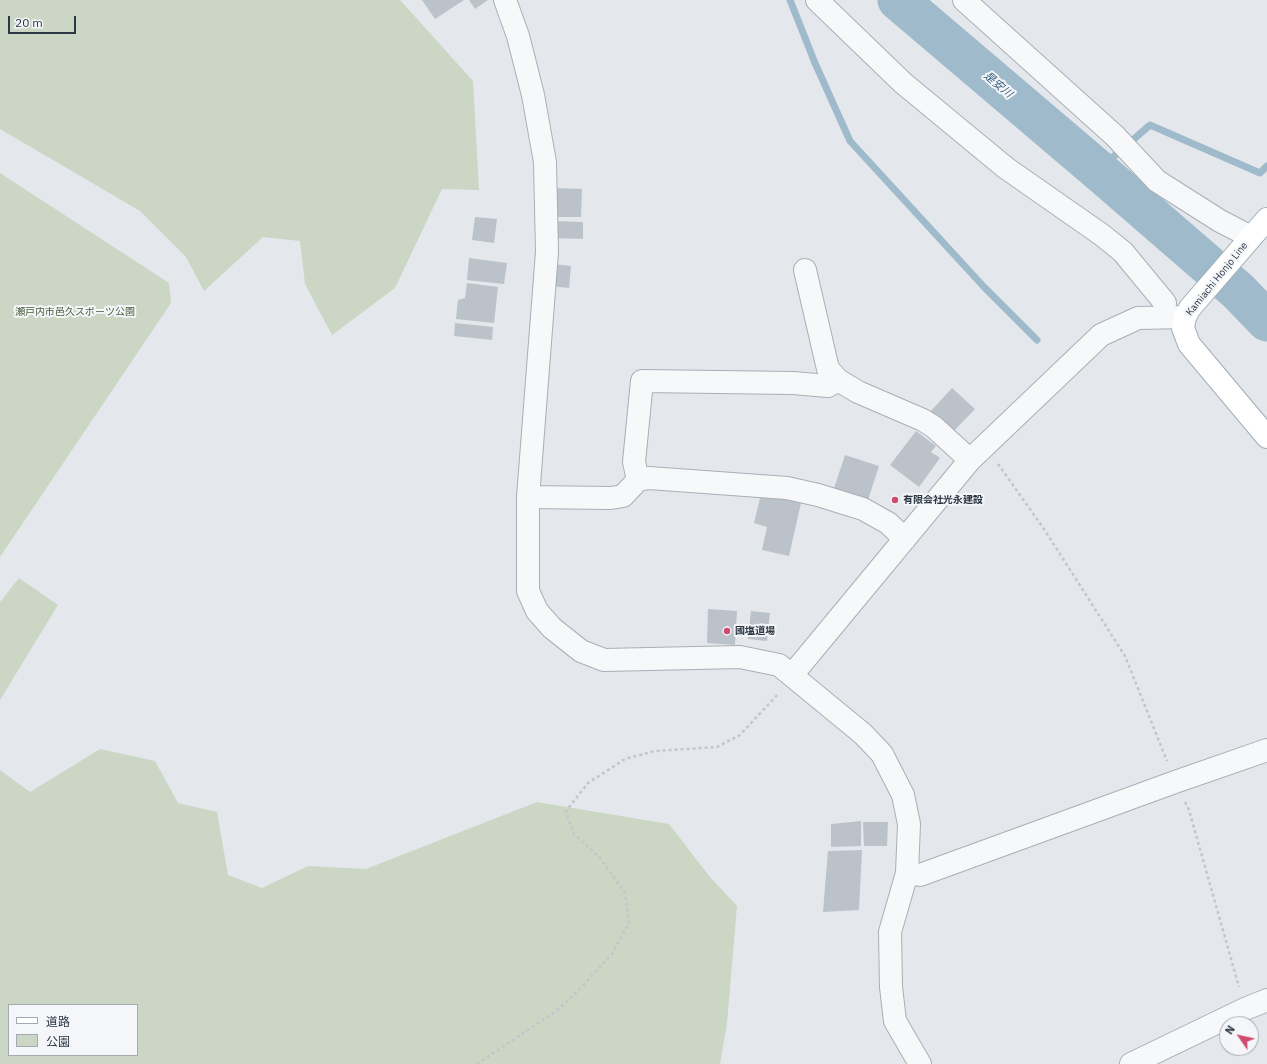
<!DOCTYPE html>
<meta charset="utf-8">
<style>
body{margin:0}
#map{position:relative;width:1267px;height:1064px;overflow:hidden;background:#e4e8ec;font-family:"IBM Plex Sans","Noto Sans JP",sans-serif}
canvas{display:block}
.legend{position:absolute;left:8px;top:1004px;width:130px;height:52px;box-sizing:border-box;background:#f4f6f9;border:1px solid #a4aab1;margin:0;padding:5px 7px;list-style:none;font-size:12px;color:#2b3744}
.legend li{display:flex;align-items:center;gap:8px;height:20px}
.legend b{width:20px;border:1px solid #a4aab1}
.north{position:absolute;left:1219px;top:1016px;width:40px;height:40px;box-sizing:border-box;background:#f4f6f9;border:1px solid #a4aab1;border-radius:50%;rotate:304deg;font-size:11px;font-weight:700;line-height:16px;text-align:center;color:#2b3744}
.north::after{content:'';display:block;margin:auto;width:14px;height:18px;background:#cf4a6f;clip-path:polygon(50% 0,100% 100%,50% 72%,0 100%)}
.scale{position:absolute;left:8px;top:16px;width:68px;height:18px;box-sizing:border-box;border:2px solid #2b3744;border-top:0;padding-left:5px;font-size:12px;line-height:14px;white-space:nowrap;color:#2b3744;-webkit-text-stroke:3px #f4f6f9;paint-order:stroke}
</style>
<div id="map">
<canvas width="1267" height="1064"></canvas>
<ul class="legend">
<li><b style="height:5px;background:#fff"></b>道路</li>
<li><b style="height:11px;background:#cbd6c5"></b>公園</li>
</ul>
<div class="north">N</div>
<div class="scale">20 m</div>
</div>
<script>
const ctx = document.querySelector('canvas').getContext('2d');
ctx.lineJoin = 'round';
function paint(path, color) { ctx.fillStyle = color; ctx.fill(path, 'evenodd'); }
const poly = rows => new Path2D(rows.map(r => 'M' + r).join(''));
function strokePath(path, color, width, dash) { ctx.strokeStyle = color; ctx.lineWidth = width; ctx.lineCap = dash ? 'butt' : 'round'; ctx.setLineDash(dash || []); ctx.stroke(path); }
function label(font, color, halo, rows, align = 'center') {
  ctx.font = font + ' "IBM Plex Sans","Noto Sans JP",sans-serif'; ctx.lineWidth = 4; ctx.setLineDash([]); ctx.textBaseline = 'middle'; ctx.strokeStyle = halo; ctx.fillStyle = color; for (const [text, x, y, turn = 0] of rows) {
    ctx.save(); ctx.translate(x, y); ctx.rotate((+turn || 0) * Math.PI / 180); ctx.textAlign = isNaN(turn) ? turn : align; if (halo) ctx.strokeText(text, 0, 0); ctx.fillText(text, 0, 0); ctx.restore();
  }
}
paint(poly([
 [0,0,400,0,473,81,479,190,442,189,395,288,332,335,305,284,300,241,263,237,204,291,186,257,140,211,0,129],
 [0,173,169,283,171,303,0,557],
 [19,578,58,605,0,700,0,602],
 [100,749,155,761,178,803,217,812,228,875,262,888,308,866,366,869,537,802,669,824,710,877,737,906,727,1023,720,1064,0,1064,0,770,30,792],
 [9,1005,137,1005,137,1055,9,1055]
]), '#cbd6c5');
strokePath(poly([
 [790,0,815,63,850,141,984,287,1037,340],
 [1098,170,1150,125,1260,173,1267,166]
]), '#9fbacb', 7);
strokePath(poly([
 [898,0,1098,170,1238,291,1267,321]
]), '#9fbacb', 41);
paint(poly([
 [422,0,464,0,435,19],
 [469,0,488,0,475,9],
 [556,188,582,189,581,217,555,217],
 [475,217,497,219,494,243,472,240],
 [554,221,583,222,583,239,553,238],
 [469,258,507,263,504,284,467,280],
 [553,264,571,266,569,288,551,286],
 [467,283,498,287,494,323,456,319,458,300,465,298],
 [455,323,493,327,492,340,454,336],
 [952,388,975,409,951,434,929,413],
 [916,431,936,446,931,452,940,458,919,487,890,465],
 [845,455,879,466,868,500,834,488],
 [761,494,801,503,789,556,762,550,767,527,754,523],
 [708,609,737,611,735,645,707,643],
 [751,611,770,613,767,641,748,639],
 [861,821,861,846,831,847,831,824],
 [863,822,888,822,887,846,864,846],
 [862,850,859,910,823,912,828,851]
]), '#bbc2c9');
const minor = poly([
 [505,0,518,36,533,95,545,162,547,252,528,497,528,591,537,611,552,628,581,651,604,660,740,657,779,665,863,734,882,754,903,795,909,824,907,873,890,932,891,987,895,1021,920,1064],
 [817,0,903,83,1006,168,1102,235,1123,252,1165,303,1163,317],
 [964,0,1115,136,1157,181,1220,221,1251,237],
 [805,270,828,369,838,380,858,392,923,420,934,427,970,460],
 [638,480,634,462,642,381,793,383,828,386,838,380],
 [528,497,611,498,623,496,638,480,649,478,787,488,818,495,863,509,888,523,905,539],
 [792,675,970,460,1101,335,1138,318,1185,317],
 [907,873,920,875,1175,782,1267,750],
 [1131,1064,1245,1009,1267,1000]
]);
const major = poly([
 [1267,219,1190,308,1185,317,1183,328,1189,344,1267,437]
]);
strokePath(minor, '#a9afb6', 24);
strokePath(major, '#a3aeb8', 24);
strokePath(poly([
 [998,464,1044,529,1125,656,1167,761],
 [1185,802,1189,810,1239,987],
 [477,1064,556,1011,578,991,612,954,629,923,625,893,600,858,573,833,566,811,588,783,625,759,655,751,717,747,740,735,779,693]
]), '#c2c6cb', 2.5, [3, 3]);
strokePath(minor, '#f7f8fa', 22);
strokePath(major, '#fff', 22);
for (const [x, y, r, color] of [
 [895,500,4,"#cf4a6f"],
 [727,631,4,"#cf4a6f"]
]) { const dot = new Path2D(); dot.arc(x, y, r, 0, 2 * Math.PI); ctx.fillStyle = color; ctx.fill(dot); strokePath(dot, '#f4f6f9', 1.5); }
label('10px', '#2b3744', '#f4f6f9', [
 ["Kamiachi Honjo Line",1217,279,-51]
]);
label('10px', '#456038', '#f4f6f9', [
 ["瀬戸内市邑久スポーツ公園",75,312]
]);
label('bold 10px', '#2b3744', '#f4f6f9', [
 ["有限会社光永建設",903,500],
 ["國塩道場",735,631]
], 'left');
label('italic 11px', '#355c79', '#f4f6f9', [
 ["是安川",998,85,40]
]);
</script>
